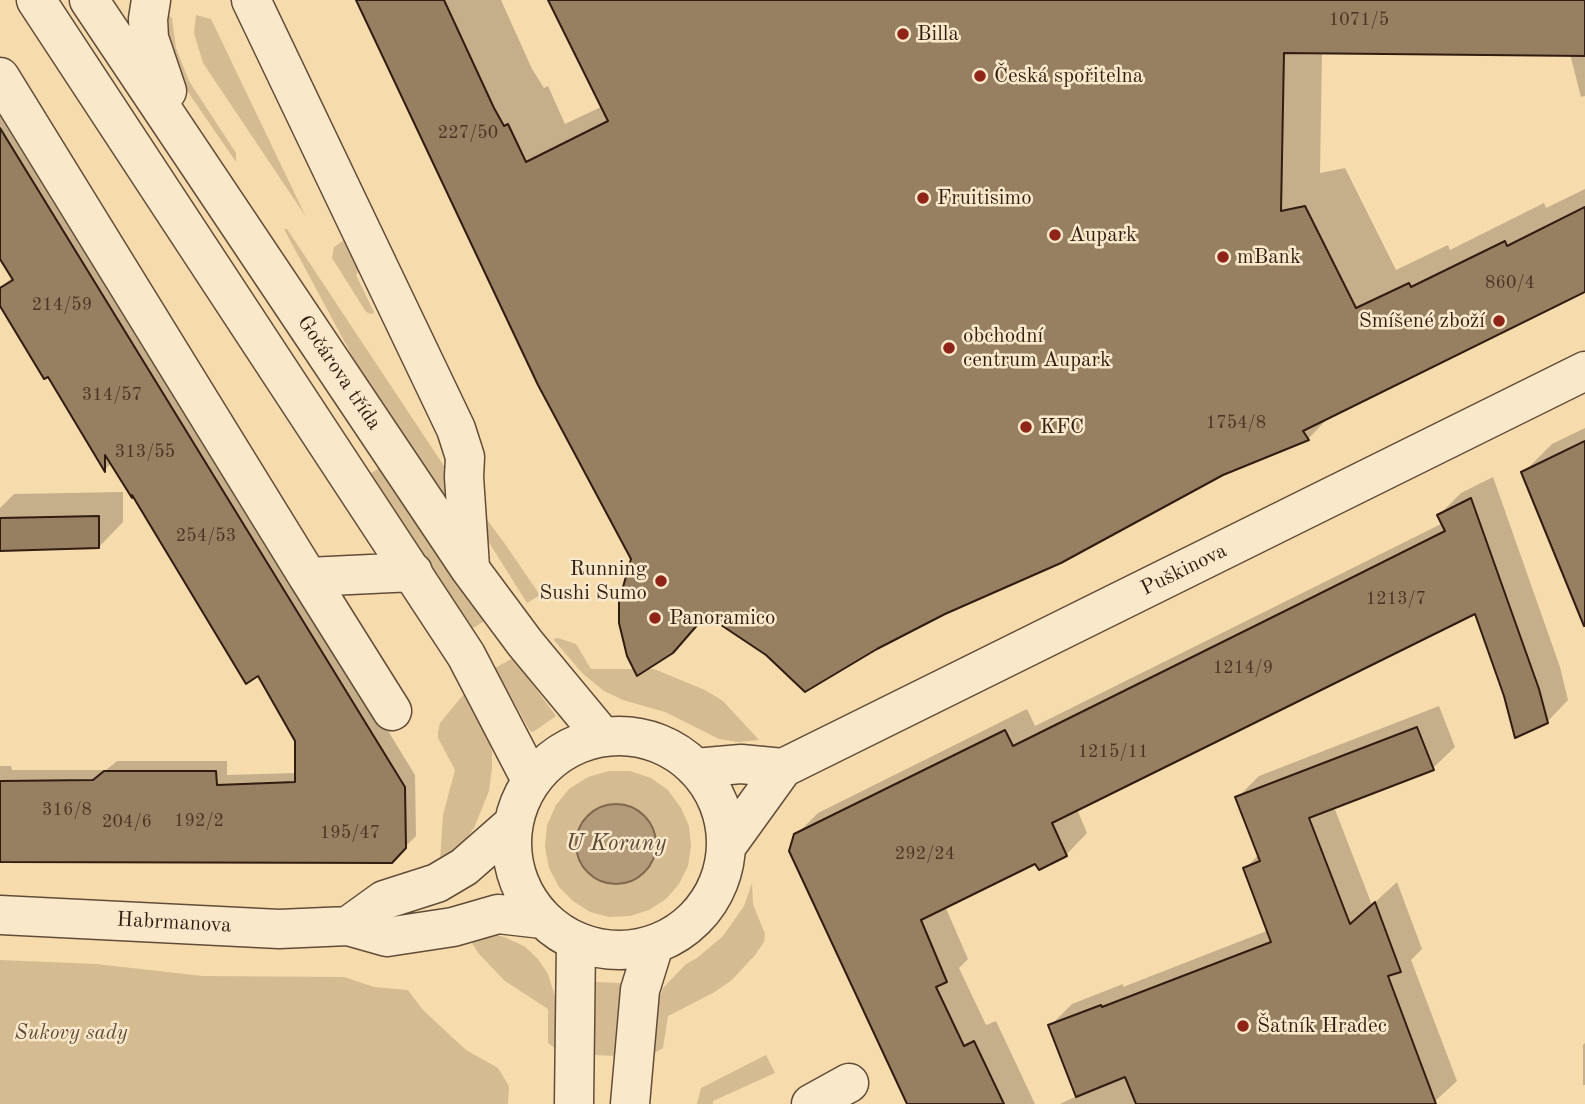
<!DOCTYPE html>
<meta charset="utf-8">
<style>
body{margin:0}
canvas{display:block;background:#f6dbad}
</style>
<canvas width="1585" height="1104"></canvas>
<script>
const ctx = document.querySelector('canvas').getContext('2d');
ctx.lineJoin = 'round';
function paint(path, color) { ctx.fillStyle = color; ctx.fill(path, 'evenodd'); }
const poly = rows => new Path2D(rows.map(r => 'M' + r).join(''));
function strokePath(path, color, width, dash) { ctx.strokeStyle = color; ctx.lineWidth = width; ctx.lineCap = dash ? 'butt' : 'round'; ctx.setLineDash(dash || []); ctx.stroke(path); }
function label(font, color, halo, rows, align = 'center') {
  ctx.font = font + ' "Old Standard TT",serif'; ctx.lineWidth = 5; ctx.setLineDash([]); ctx.textBaseline = 'middle'; ctx.strokeStyle = halo; ctx.fillStyle = color; for (const [text, x, y, turn = 0] of rows) {
    ctx.save(); ctx.translate(x, y); ctx.rotate((+turn || 0) * Math.PI / 180); ctx.textAlign = isNaN(turn) ? turn : align; if (halo) ctx.strokeText(text, 0, 0); ctx.fillText(text, 0, 0); ctx.restore();
  }
}
paint(poly([
 [165,12,172,18,176,48,189,81,236,153,236,162,190,95,172,63,167,50],
 [196,15,211,19,306,217,203,63,194,33],
 [284,229,287,229,448,472,444,497,394,434],
 [346,239,363,264,356,275,374,312,372,314,366,312,332,258,334,247],
 [379,468,381,468,486,620,470,630,370,474],
 [476,505,505,544,540,595,527,603,483,533],
 [558,638,576,644,591,669,654,669,705,690,723,701,759,740,738,742,719,739,665,712,623,700,604,691,583,674,553,639],
 [513,658,556,716,533,732,530,731,495,668],
 [468,689,487,731,492,751,492,768,489,791,474,828,465,840,440,861,443,815,455,770,438,738,438,732,440,723],
 [609,771,630,771,651,778,668,790,681,808,689,826,691,846,688,866,679,884,666,899,649,910,630,916,609,917,590,912,573,901,559,887,549,868,545,847,547,825,556,805,569,789,588,777],
 [580,827,629,882,615,885,602,882,581,866,577,853,576,839],
 [752,883,753,904,765,934,764,942,755,955,732,980,713,993,668,1016,663,1048,653,1054,657,1004,663,988,686,964,697,958,723,936,744,906],
 [487,933,504,937,524,946,538,959,548,974,559,1009,560,1052,548,1043,548,1009,505,981,479,954,467,935],
 [0,960,96,964,203,976,344,977,374,987,408,990,423,1010,466,1050,498,1068,509,1086,508,1104,0,1104],
 [596,982,621,983,624,986,616,1056,593,1055],
 [766,1055,775,1073,713,1101,713,1104,697,1104,701,1088]
]), '#d5bb92');
const water = poly([
 '576 844a40 40 0 1 1 80 0a40 40 0 1 1-80 0Z'
]);
paint(water, '#b39a78');
strokePath(water, '#7f684f', 2);
paint(poly([
 [360,0,501,0,532,69,544,88,548,86,565,124,603,106,554,0,1585,0,1585,96,1581,97,1570,54,1322,52,1320,173,1345,168,1396,270,1448,245,1450,250,1544,203,1546,208,1585,189,1585,290,1332,414,1308,439,767,654,709,615,672,652,632,558],
 [0,100,136,318,415,775,416,836,391,861,0,861,0,766,11,766,12,770,106,770,117,761,227,761,227,775,297,773,297,740,259,674,112,463,105,469,49,374,0,302,0,287,13,277,0,256],
 [1585,428,1585,624,1523,473,1552,444],
 [1493,477,1560,667,1568,700,1547,722,1506,696,1476,612,1077,809,1087,833,1066,855,1036,861,945,906,968,959,959,968,986,1025,996,1021,1035,1104,909,1104,796,835,818,813,1027,709,1035,726,1443,523,1439,515,1461,493],
 [123,492,123,522,99,547,0,549,0,508,14,494],
 [1439,706,1455,747,1433,768,1334,807,1372,905,1397,882,1422,949,1411,960,1457,1081,1432,1104,1060,1104,1077,1096,1050,1026,1072,1004,1123,984,1123,987,1269,930,1245,869,1259,854,1237,798,1259,776],
 [1585,1043,1585,1085,1583,1085,1583,1045]
]), '#0003');
const building = poly([
 [356,0,444,0,494,108,504,126,508,124,526,162,608,121,548,0,1585,0,1585,56,1284,53,1281,211,1305,206,1356,308,1409,283,1411,287,1505,241,1507,246,1585,207,1585,292,1303,431,1309,440,1223,475,1061,563,945,614,877,649,805,692,766,655,706,615,673,653,637,676,627,656,619,623,619,601,631,559,538,385,356,0],
 [0,128,405,787,406,848,392,863,0,862,0,781,93,780,104,771,216,771,217,785,295,782,295,741,258,676,246,684,132,495,132,498,105,455,105,472,48,377,44,379,0,306,0,288,13,280,0,259,0,128],
 [1585,441,1585,626,1584,626,1521,472,1585,441],
 [1471,498,1539,689,1548,723,1515,738,1504,696,1475,614,1052,823,1067,856,1039,870,1035,864,921,920,947,982,936,987,964,1046,974,1041,1004,1104,907,1104,789,851,794,834,1005,730,1013,746,1301,603,1445,531,1437,515,1471,498],
 [99,516,99,548,0,551,0,518,99,516],
 [1417,727,1434,770,1309,818,1350,924,1375,902,1401,972,1388,976,1436,1104,1136,1104,1125,1077,1076,1097,1048,1025,1101,1005,1102,1007,1271,942,1243,868,1260,861,1235,797,1417,727]
]);
paint(building, '#977f62');
strokePath(building, '#311c11', 2);
const minor = poly([
 [36,0,466,655,531,780],
 [89,0,470,569,525,643,602,736],
 [151,0,148,19,149,38,167,91],
 [251,0,456,429,465,457,464,477,470,567],
 [0,77,308,577,413,572],
 [308,577,392,711],
 '512 843a107 107 0 1 1 214 0a107 107 0 1 1-214 0Z',
 [695,768,741,764,783,768],
 [726,847,783,768,1585,371],
 [0,915,279,929,348,926,387,937,453,927,498,914,542,919],
 [348,926,384,900,437,883,464,867,513,824],
 [574,1104,576,943],
 [630,1104,640,990,654,945],
 [811,1104,849,1083]
]);
strokePath(minor, '#624c38', 41);
strokePath(minor, '#f9e8ca', 38);
for (const [x, y, r, color] of [
 [903,34,7,"#8f2418"],
 [980,76,7,"#8f2418"],
 [923,198,7,"#8f2418"],
 [1055,235,7,"#8f2418"],
 [1223,257,7,"#8f2418"],
 [1499,321,7,"#8f2418"],
 [949,348,7,"#8f2418"],
 [1026,427,7,"#8f2418"],
 [661,581,7,"#8f2418"],
 [655,618,7,"#8f2418"],
 [1243,1026,7,"#8f2418"]
]) { const dot = new Path2D(); dot.arc(x, y, r, 0, 2 * Math.PI); ctx.fillStyle = color; ctx.fill(dot); strokePath(dot, '#f9e8ca', 2.5); }
label('18px', '#4a3525', null, [
 ["1071/5",1359,20],
 ["227/50",468,133],
 ["860/4",1510,283],
 ["214/59",62,305],
 ["314/57",112,395],
 ["1754/8",1236,423],
 ["313/55",145,452],
 ["254/53",206,536],
 ["1213/7",1396,599],
 ["1214/9",1243,668],
 ["1215/11",1113,752],
 ["316/8",67,810],
 ["192/2",199,821],
 ["204/6",127,822],
 ["195/47",350,833],
 ["292/24",925,854]
]);
label('21px', '#311c11', '#f9e8ca', [
 ["Billa",917,34],
 ["Česká spořitelna",994,76],
 ["Fruitisimo",937,198],
 ["Aupark",1069,235],
 ["mBank",1237,257],
 ["Smíšené zboží",1485,321,"right"],
 ["obchodní",963,336],
 ["centrum Aupark",963,360],
 ["KFC",1040,427],
 ["Running",647,569,"right"],
 ["Sushi Sumo",647,593,"right"],
 ["Panoramico",669,618],
 ["Šatník Hradec",1257,1026]
], 'left');
label('21px', '#311c11', '#f9e8ca', [
 ["Gočárova třída",339,373,56],
 ["Puškinova",1184,570,-26],
 ["Habrmanova",174,923,3]
]);
label('italic 21px', '#624c38', '#f9e8ca', [
 ["Sukovy sady",71,1033]
]);
label('italic 23px', '#5e4835', '#f9e8ca', [
 ["U Koruny",616,844]
]);
</script>
